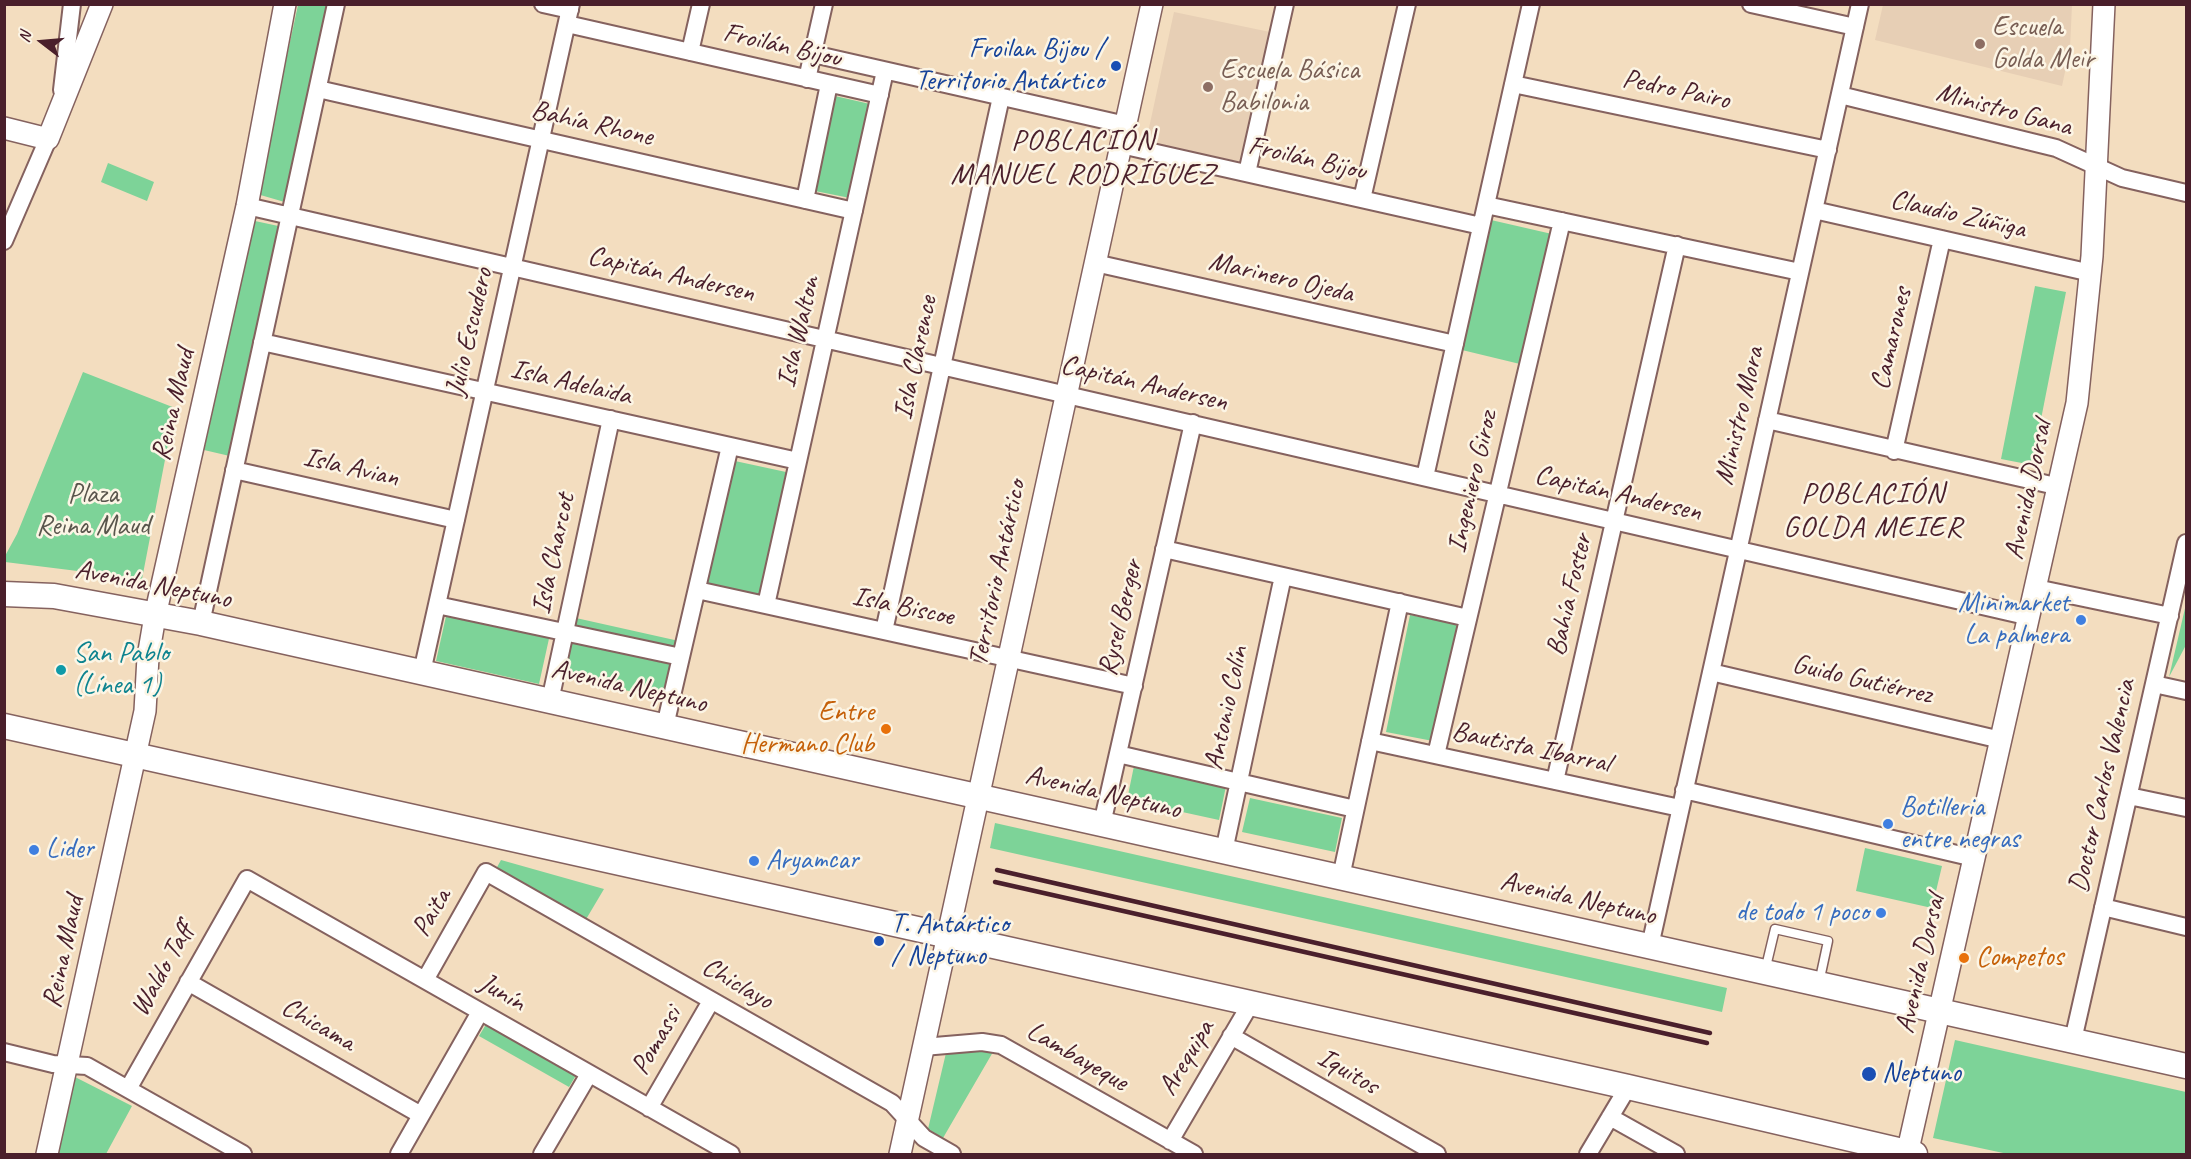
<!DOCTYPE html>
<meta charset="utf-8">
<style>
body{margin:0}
#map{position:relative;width:2191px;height:1159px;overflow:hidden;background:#f3ddbf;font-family:Caveat,sans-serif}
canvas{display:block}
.frame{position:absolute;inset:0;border:6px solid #4a1f2b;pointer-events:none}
.north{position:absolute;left:12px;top:12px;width:60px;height:60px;-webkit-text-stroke:4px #fcf5e5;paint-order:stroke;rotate:286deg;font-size:16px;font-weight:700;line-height:24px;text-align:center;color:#4a1f2b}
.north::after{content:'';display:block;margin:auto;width:21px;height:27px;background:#4a1f2b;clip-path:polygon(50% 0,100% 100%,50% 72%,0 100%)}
</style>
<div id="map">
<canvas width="2191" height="1159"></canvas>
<div class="frame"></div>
<div class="north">N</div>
</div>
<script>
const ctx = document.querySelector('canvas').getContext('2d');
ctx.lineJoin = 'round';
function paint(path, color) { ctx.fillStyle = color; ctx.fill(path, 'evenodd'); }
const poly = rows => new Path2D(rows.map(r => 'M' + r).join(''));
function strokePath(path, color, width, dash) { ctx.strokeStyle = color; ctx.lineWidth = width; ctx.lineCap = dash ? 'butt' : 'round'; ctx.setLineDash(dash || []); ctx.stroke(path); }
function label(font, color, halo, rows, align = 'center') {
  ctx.font = font + ' Caveat,sans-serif'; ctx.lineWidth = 5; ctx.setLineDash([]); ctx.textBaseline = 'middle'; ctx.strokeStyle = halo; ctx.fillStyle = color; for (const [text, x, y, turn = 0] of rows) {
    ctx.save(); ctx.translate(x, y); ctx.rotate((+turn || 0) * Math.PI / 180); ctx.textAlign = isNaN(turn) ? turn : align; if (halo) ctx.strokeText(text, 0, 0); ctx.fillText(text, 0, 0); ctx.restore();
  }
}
paint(poly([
 [1883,5,2072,5,2070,48,2062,86,1875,40],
 [1174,12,1270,32,1242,162,1146,142]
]), '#e7cfb5');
paint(poly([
 [298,5,330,5,288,203,257,194],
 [835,96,870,104,850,198,815,191],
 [108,163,154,182,147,201,101,182],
 [1491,220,1552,234,1520,364,1462,350],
 [255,221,283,227,234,457,204,450],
 [2035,286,2066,292,2032,465,2001,459],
 [83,372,175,408,142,579,5,562,5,556,17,534],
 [735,461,786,472,759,598,706,584],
 [449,603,552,625,539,684,436,661],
 [2186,604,2186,645,2169,677],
 [1410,615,1457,624,1433,741,1386,732],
 [576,618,679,641,667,699,563,677],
 [1134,766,1226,786,1219,820,1127,800],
 [1250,798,1342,818,1335,852,1242,832],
 [995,823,1727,988,1722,1012,990,848],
 [1865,848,1942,866,1932,908,1856,891],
 [501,860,604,889,585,921,496,869],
 [488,1021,578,1072,569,1087,479,1036],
 [1955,1040,2186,1092,2186,1154,2008,1154,1933,1138],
 [988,1050,993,1052,943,1138,928,1129,946,1053],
 [75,1077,132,1106,106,1154,57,1154]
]), '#7dd398');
const service = poly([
 [1765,971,1775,929,1828,941,1819,983]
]);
const minor = poly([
 [543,4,570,10],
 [1751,4,1855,27],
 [567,24,880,95],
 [690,52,701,4],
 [813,54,1126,125],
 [807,79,824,4],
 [1513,84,1828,150],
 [318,89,854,211],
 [62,90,72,4],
 [1840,95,2056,148,2122,178,2186,193],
 [1121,145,1481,226],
 [1247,173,1285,4],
 [1362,199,1407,4],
 [805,200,829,84],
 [1486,205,1800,272],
 [247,206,2030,617],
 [1814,210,2091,273],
 [4,241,48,139],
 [1095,263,1455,344],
 [262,342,798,461],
 [1767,420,2060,487],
 [1894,451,1942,239],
 [234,470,456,520],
 [1425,477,1531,4],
 [1164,549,1468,618],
 [2036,588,2170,616],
 [697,590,1134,686],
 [437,605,681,657],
 [766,605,885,71],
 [201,623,336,4],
 [884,631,1001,97],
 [422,672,571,4],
 [1711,672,2001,740],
 [2154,684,2186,691],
 [550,701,611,419],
 [665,726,730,446],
 [1370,741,1680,808],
 [1118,754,1355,809],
 [1436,755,1562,221],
 [1555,781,1677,245],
 [1684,790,1974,858],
 [2129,796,2186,808],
 [1102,824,1193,423],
 [1224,851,1283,576],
 [1341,877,1400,602],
 [2103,907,2186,927],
 [1650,946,1860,4],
 [425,980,486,872,892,1103,924,1138,952,1154],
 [188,982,421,1115],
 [1231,1036,1437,1154],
 [2073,1040,2186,543],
 [923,1047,982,1042,1001,1045,1194,1154],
 [4,1052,53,1064,87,1066,243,1154],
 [128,1089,247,879,731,1154],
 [649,1108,711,1001],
 [1610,1117,1676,1154],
 [1170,1141,1251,1003],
 [399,1154,480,1012],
 [542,1154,589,1074],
 [1588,1154,1628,1087]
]);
const tertiary = poly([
 [4,128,48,139,102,4],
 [47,1154,145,711,148,657,155,616,247,206,285,4],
 [900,1154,1152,4],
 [1907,1154,2077,403,2092,256,2104,4]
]);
const secondary = poly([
 [4,594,54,596,201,623,2186,1066],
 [4,726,1628,1087,1915,1154]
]);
strokePath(service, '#85625f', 11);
strokePath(minor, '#85625f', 20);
strokePath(tertiary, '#85625f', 24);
strokePath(secondary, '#85625f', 27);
strokePath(service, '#fff', 8);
strokePath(minor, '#fff', 16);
strokePath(tertiary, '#fff', 21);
strokePath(secondary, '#fff', 24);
strokePath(poly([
 [997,870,1710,1033],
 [995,882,1707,1043]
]), '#4a1f2b', 4.5);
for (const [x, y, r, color] of [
 [1980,44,6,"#8d6e63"],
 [1116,66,6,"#1a4fb4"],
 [1208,87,6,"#8d6e63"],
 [2081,620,6,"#3f7fe0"],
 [61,670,6,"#0f9aa8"],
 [886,729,6,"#e8710a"],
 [1888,824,6,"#3f7fe0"],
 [34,850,6,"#3f7fe0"],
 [754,861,6,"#3f7fe0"],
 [1881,913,6,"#3f7fe0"],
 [879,941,6,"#1a4fb4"],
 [1964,958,6,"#e8710a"],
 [1869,1074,8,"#1a4fb4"]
]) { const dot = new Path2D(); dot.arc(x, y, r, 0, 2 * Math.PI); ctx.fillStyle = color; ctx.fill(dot); strokePath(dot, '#fcf5e5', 2); }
label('28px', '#785e54', '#fcf5e5', [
 ["Escuela",1992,28],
 ["Golda Meir",1992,60],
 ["Escuela Básica",1220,71],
 ["Babilonia",1220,103]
], 'left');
label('28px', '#4a1f2b', '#fcf5e5', [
 ["Froilán Bijou",782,46,13],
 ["Pedro Pairo",1676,90,12],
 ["Ministro Gana",2004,110,15],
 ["Bahía Rhone",592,124,13],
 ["Froilán Bijou",1307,159,13],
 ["Claudio Zúñiga",1958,215,13],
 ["Capitán Andersen",671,275,13],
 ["Marinero Ojeda",1281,278,13],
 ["Julio Escudero",470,332,-77],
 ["Isla Walton",799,332,-77],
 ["Camarones",1892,339,-77],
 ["Isla Clarence",916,358,-78],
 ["Isla Adelaida",571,383,13],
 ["Capitán Andersen",1144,384,13],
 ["Reina Maud",174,405,-77],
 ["Ministro Mora",1740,416,-77],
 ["Isla Avian",351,468,13],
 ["Ingeniero Giroz",1473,482,-77],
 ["Avenida Dorsal",2029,490,-78],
 ["Capitán Andersen",1618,494,13],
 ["Isla Charcot",554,554,-78],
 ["Territorio Antártico",998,573,-78],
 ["Avenida Neptuno",153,585,11],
 ["Bahía Foster",1570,595,-77],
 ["Isla Biscoe",903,607,12],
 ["Rysel Berger",1121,618,-77],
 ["Guido Gutiérrez",1862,680,13],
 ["Avenida Neptuno",629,687,13],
 ["Antonio Colín",1227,708,-78],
 ["Bautista Ibarral",1531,748,12],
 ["Doctor Carlos Valencia",2103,786,-77],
 ["Avenida Neptuno",1103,793,13],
 ["Avenida Neptuno",1578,899,13],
 ["Paita",432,913,-60],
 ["Reina Maud",64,952,-78],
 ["Avenida Dorsal",1921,964,-77],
 ["Waldo Taff",163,970,-61],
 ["Chiclayo",737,984,30],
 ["Junín",502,993,30],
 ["Chicama",318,1025,30],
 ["Pomassi",657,1041,-60],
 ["Lambayeque",1077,1057,30],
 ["Arequipa",1187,1058,-59],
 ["Iquitos",1348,1072,30]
]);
label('28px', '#164399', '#fcf5e5', [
 ["Froilan Bijou /",1104,50,"right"],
 ["Territorio Antártico",1104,82,"right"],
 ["T. Antártico",891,925],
 ["/ Neptuno",891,957],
 ["Neptuno",1882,1074]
], 'left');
label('28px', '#59554c', '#fcf5e5', [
 ["Plaza",93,495],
 ["Reina Maud",93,527]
]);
label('28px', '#366cbe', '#fcf5e5', [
 ["Minimarket",2069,604,"right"],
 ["La palmera",2069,636,"right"],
 ["Botilleria",1900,808],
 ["entre negras",1900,840],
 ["Lider",46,850],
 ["Aryamcar",766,861],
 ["de todo 1 poco",1869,913,"right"]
], 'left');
label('28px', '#0d838f', '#fcf5e5', [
 ["San Pablo",73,654],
 ["(Línea 1)",73,686]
], 'left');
label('28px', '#c56008', '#fcf5e5', [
 ["Entre",874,713],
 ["Hermano Club",874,745],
 ["Competos",1976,958,"left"]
], 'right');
ctx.letterSpacing = '1.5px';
label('30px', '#4a1f2b', '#fcf5e5', [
 ["POBLACIÓN",1083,141],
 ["MANUEL RODRÍGUEZ",1083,175],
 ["POBLACIÓN",1873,494],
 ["GOLDA MEIER",1873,528]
]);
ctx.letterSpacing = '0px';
</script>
